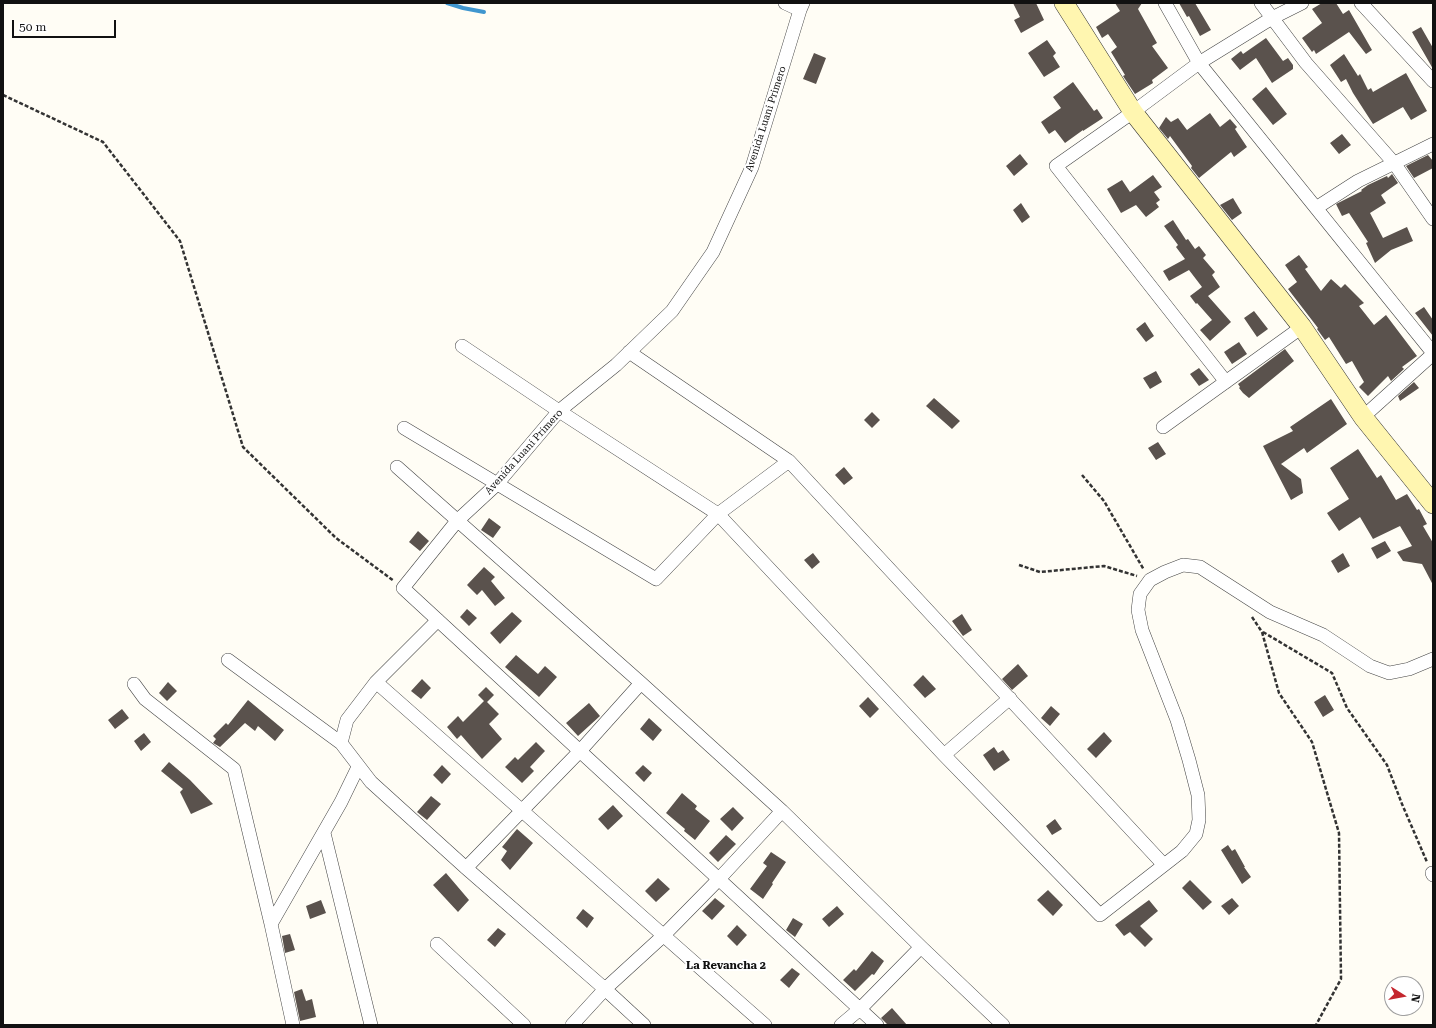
<!DOCTYPE html>
<style>
body{margin:0}
#map{position:relative;width:1436px;height:1028px;overflow:hidden;background:#fffdf5;font-family:"Roboto Serif",serif}
canvas{display:block}
.frame{position:absolute;inset:0;border:4px solid #111;pointer-events:none}
.north{position:absolute;left:1384px;top:976px;width:40px;height:40px;box-sizing:border-box;background:#fff;border:1px solid #a0a0a0;border-radius:50%;rotate:101deg;font-size:11px;font-weight:700;line-height:16px;text-align:center;color:#111}
.north::after{content:'';display:block;margin:auto;width:14px;height:18px;background:#c4262e;clip-path:polygon(50% 0,100% 100%,50% 72%,0 100%)}
.scale{position:absolute;left:12px;top:20px;width:104px;height:18px;box-sizing:border-box;border:2px solid #111;border-top:0;padding-left:5px;font-size:12px;line-height:14px;white-space:nowrap;color:#111;-webkit-text-stroke:3px #fff;paint-order:stroke}
</style>
<div id="map">
<canvas width="1436" height="1028"></canvas>
<div class="frame"></div>
<div class="north">N</div>
<div class="scale">50 m</div>
</div>
<script>
const ctx = document.querySelector('canvas').getContext('2d');
ctx.lineJoin = 'round';
const poly = rows => new Path2D(rows.map(r => 'M' + r).join(''));
function strokePath(path, color, width, dash) { ctx.strokeStyle = color; ctx.lineWidth = width; ctx.lineCap = dash ? 'butt' : 'round'; ctx.setLineDash(dash || []); ctx.stroke(path); }
function paint(path, color) { ctx.fillStyle = color; ctx.fill(path, 'evenodd'); }
function label(font, color, halo, rows, align = 'center') {
  ctx.font = font + ' "Roboto Serif",serif'; ctx.lineWidth = 4; ctx.setLineDash([]); ctx.textBaseline = 'middle'; ctx.strokeStyle = halo; ctx.fillStyle = color; for (const [text, x, y, turn = 0] of rows) {
    ctx.save(); ctx.translate(x, y); ctx.rotate((+turn || 0) * Math.PI / 180); ctx.textAlign = isNaN(turn) ? turn : align; if (halo) ctx.strokeText(text, 0, 0); ctx.fillText(text, 0, 0); ctx.restore();
  }
}
strokePath(poly([
 [447,3,463,8,484,12]
]), '#3f96cf', 4);
paint(poly([
 [1013,3,1036,3,1044,20,1021,33,1014,20,1020,17],
 [1115,3,1142,3,1138,9,1157,43,1152,46,1168,68,1152,80,1153,83,1135,94,1123,76,1125,75,1111,52,1117,47,1108,34,1102,38,1096,27,1120,11],
 [1179,3,1195,3,1211,30,1200,36,1189,16,1187,17],
 [1322,3,1336,3,1343,14,1349,10,1372,50,1366,54,1349,32,1316,54,1314,50,1312,52,1302,38,1322,23,1312,9],
 [1421,27,1433,48,1433,69,1412,32],
 [1266,38,1283,61,1288,58,1293,65,1293,69,1272,83,1256,58,1240,70,1231,59,1241,51,1243,54],
 [1047,40,1056,53,1053,56,1060,67,1044,77,1028,53],
 [814,53,826,58,816,84,803,79],
 [1344,54,1358,76,1360,74,1368,90,1371,88,1373,92,1406,73,1427,111,1411,120,1403,107,1373,124,1353,93,1346,79,1341,82,1330,65],
 [1073,82,1094,111,1097,109,1103,118,1083,131,1083,130,1065,143,1055,130,1049,134,1041,122,1061,108,1053,97],
 [1266,87,1287,114,1273,125,1252,99],
 [1210,113,1220,127,1230,119,1237,127,1235,129,1247,147,1234,157,1231,152,1199,178,1191,168,1192,166,1170,136,1168,139,1159,128,1166,117,1171,122,1178,118,1187,130],
 [1342,134,1351,145,1339,154,1330,143],
 [1020,154,1028,164,1014,176,1006,166],
 [1428,155,1433,161,1433,168,1414,178,1406,166],
 [1392,174,1398,183,1381,195,1386,203,1370,213,1383,238,1407,227,1413,241,1391,250,1375,263,1366,243,1368,242,1349,213,1342,216,1336,204,1362,191,1361,190,1368,185,1387,176,1388,178],
 [1153,175,1162,187,1154,192,1160,200,1156,203,1159,207,1146,217,1136,205,1121,213,1107,189,1122,180,1130,192],
 [1233,198,1242,213,1232,220,1220,205],
 [1021,203,1030,217,1022,223,1013,210],
 [1173,220,1186,240,1188,239,1195,249,1199,246,1206,255,1203,258,1215,272,1212,275,1220,287,1208,296,1231,322,1210,341,1200,330,1212,320,1197,303,1196,304,1190,296,1202,287,1189,270,1169,281,1163,271,1185,259,1176,247,1178,245,1164,226],
 [1299,255,1308,267,1305,269,1321,291,1331,279,1341,288,1345,284,1364,303,1359,306,1374,325,1386,315,1417,356,1402,367,1404,369,1391,381,1388,376,1368,396,1359,387,1364,382,1352,361,1346,364,1329,337,1325,340,1317,329,1318,328,1288,289,1297,282,1285,265],
 [1424,307,1433,320,1433,336,1415,313],
 [1254,311,1268,329,1257,337,1244,318],
 [1145,322,1154,336,1146,342,1136,329],
 [1239,342,1247,354,1232,364,1224,352],
 [1285,349,1294,361,1249,398,1243,393,1239,388,1240,387,1238,384],
 [1199,368,1209,380,1199,386,1190,374],
 [1156,371,1162,382,1150,389,1143,378],
 [1414,382,1419,388,1400,401,1398,396],
 [934,398,960,421,952,429,926,406],
 [1331,399,1347,424,1307,453,1304,448,1281,464,1301,479,1303,493,1291,500,1263,446,1293,431,1290,427],
 [872,412,880,420,872,428,864,420],
 [1158,442,1166,454,1156,460,1148,448],
 [1358,449,1377,478,1381,475,1396,500,1407,494,1417,510,1419,509,1427,524,1423,526,1433,543,1433,585,1422,564,1403,561,1397,552,1412,546,1400,526,1373,539,1360,517,1339,531,1327,513,1349,499,1330,468],
 [844,467,853,478,844,485,835,475],
 [489,518,501,527,493,538,481,530],
 [418,531,429,541,420,551,409,542],
 [1385,541,1391,551,1377,559,1371,548],
 [813,553,820,562,812,569,804,560],
 [1343,553,1350,566,1338,573,1331,561],
 [484,567,495,577,491,581,505,598,495,606,482,590,477,595,467,585],
 [467,609,477,618,469,626,460,617],
 [512,612,522,621,500,644,490,633],
 [962,614,972,630,963,636,952,621],
 [516,655,538,674,545,666,557,677,539,697,505,667],
 [1018,664,1028,676,1012,690,1002,679],
 [923,675,936,689,925,698,913,685],
 [422,679,431,688,421,699,411,691],
 [168,682,177,691,167,701,159,693],
 [486,687,494,695,487,702,499,714,489,724,502,739,482,759,461,735,457,739,447,727,458,716,463,722,484,701,478,695],
 [1325,695,1334,710,1323,717,1314,702],
 [868,697,879,709,870,718,859,706],
 [248,700,284,730,275,741,258,726,255,731,245,723,220,747,213,743,216,739,213,736,226,723,228,725],
 [589,703,600,716,578,736,566,723],
 [1051,706,1060,714,1050,726,1041,718],
 [122,709,129,718,115,729,108,720],
 [649,718,662,730,653,741,640,729],
 [1104,732,1112,741,1096,758,1087,749],
 [144,733,151,742,141,751,134,741],
 [536,742,545,751,530,767,534,771,522,783,505,767,515,757,518,760],
 [994,747,998,753,1003,750,1010,760,994,771,983,755],
 [169,762,190,780,213,804,191,814,180,792,183,789,161,771],
 [442,765,451,774,442,784,433,775],
 [643,765,652,773,644,782,635,773],
 [682,793,697,806,695,809,710,821,695,840,684,831,685,829,666,813],
 [431,796,441,804,427,820,417,812],
 [613,805,623,816,608,830,598,819],
 [733,807,744,818,732,831,720,819],
 [1055,819,1062,829,1052,835,1046,826],
 [517,829,533,843,510,870,501,860,507,851,502,847],
 [726,835,736,844,718,862,709,853],
 [1228,845,1232,851,1235,849,1245,867,1244,867,1251,877,1242,884,1221,850],
 [771,852,786,862,772,883,773,884,763,899,750,889,767,866,763,863],
 [446,873,469,900,458,912,433,885],
 [658,878,670,889,656,902,645,891],
 [1190,880,1212,902,1203,910,1182,888],
 [1048,890,1063,905,1053,916,1037,900],
 [715,898,725,906,712,920,702,911],
 [1232,898,1239,906,1229,915,1221,906],
 [321,900,326,913,310,919,306,906],
 [1149,900,1158,911,1140,926,1153,939,1145,947,1130,932,1124,936,1115,925],
 [837,906,844,914,829,927,822,919],
 [583,909,594,918,587,928,576,918],
 [793,918,803,924,795,937,786,930],
 [737,925,747,935,737,946,727,936],
 [498,928,506,934,495,947,487,940],
 [290,934,295,950,285,953,282,936],
 [872,951,884,961,874,975,872,974,855,991,843,980,854,969,856,971],
 [792,968,800,974,789,988,780,980],
 [302,989,306,1001,312,999,316,1017,300,1021,294,992],
 [892,1008,907,1025,888,1025,881,1018]
]), '#5a524d');
const street = poly([
 [785,3,800,10],
 [803,3,800,10,752,167,713,252,672,311,616,365,559,411,497,484,457,521,403,588,877,1025],
 [1165,3,1199,63,1433,353],
 [1261,3,1306,63,1394,163,1433,219],
 [1361,3,1433,81],
 [1316,208,1358,181,1433,144],
 [462,346,559,411,718,514,944,755,1100,915,1182,851,1196,834,1199,820,1198,795,1189,760,1177,720,1142,630,1138,610,1140,594,1150,580,1165,572,1183,565,1200,567,1270,612,1323,635,1370,666,1389,673,1409,669,1433,659],
 [629,352,789,461,1163,864],
 [1226,382,1056,166,1133,112,1199,63,1272,18,1302,3],
 [1363,417,1433,354],
 [1163,427,1302,327],
 [404,428,656,579,718,514,789,461],
 [397,467,641,683,782,811,921,947,1003,1025],
 [228,660,341,743,371,782,466,868,605,989,644,1025],
 [376,682,765,1025],
 [134,684,145,699,234,769,271,924],
 [341,743,347,720,376,682,438,620],
 [944,755,1010,698],
 [324,833,371,1025],
 [466,868,580,751,641,683],
 [1433,873,1432,873,1433,875],
 [437,944,524,1025],
 [293,1025,271,924,341,802,358,767],
 [572,1025,605,989,663,936,719,879,782,811],
 [841,1025,860,1009,921,947]
]);
const secondary = poly([
 [1064,3,1133,112,1302,327,1363,417,1433,504]
]);
strokePath(street, '#444', 14);
strokePath(secondary, '#333', 20);
strokePath(poly([
 [3,95,103,142,180,241,243,447,336,538,394,581],
 [1082,475,1104,501,1144,570],
 [1019,565,1040,572,1104,566,1137,576],
 [1252,617,1262,632,1279,693,1312,742,1339,833,1341,979,1316,1025],
 [1263,632,1332,673,1347,708,1387,765,1402,804,1427,862]
]), '#333', 2.5, [4, 2]);
strokePath(street, '#fff', 13);
strokePath(secondary, '#fff6b0', 19);
label('10px', '#111', '#fff', [
 ["Avenida Luani Primero",766,119,-72],
 ["Avenida Luani Primero",524,452,-48]
]);
label('bold 11px', '#111', '#fff', [
 ["La Revancha 2",726,966]
]);
</script>
